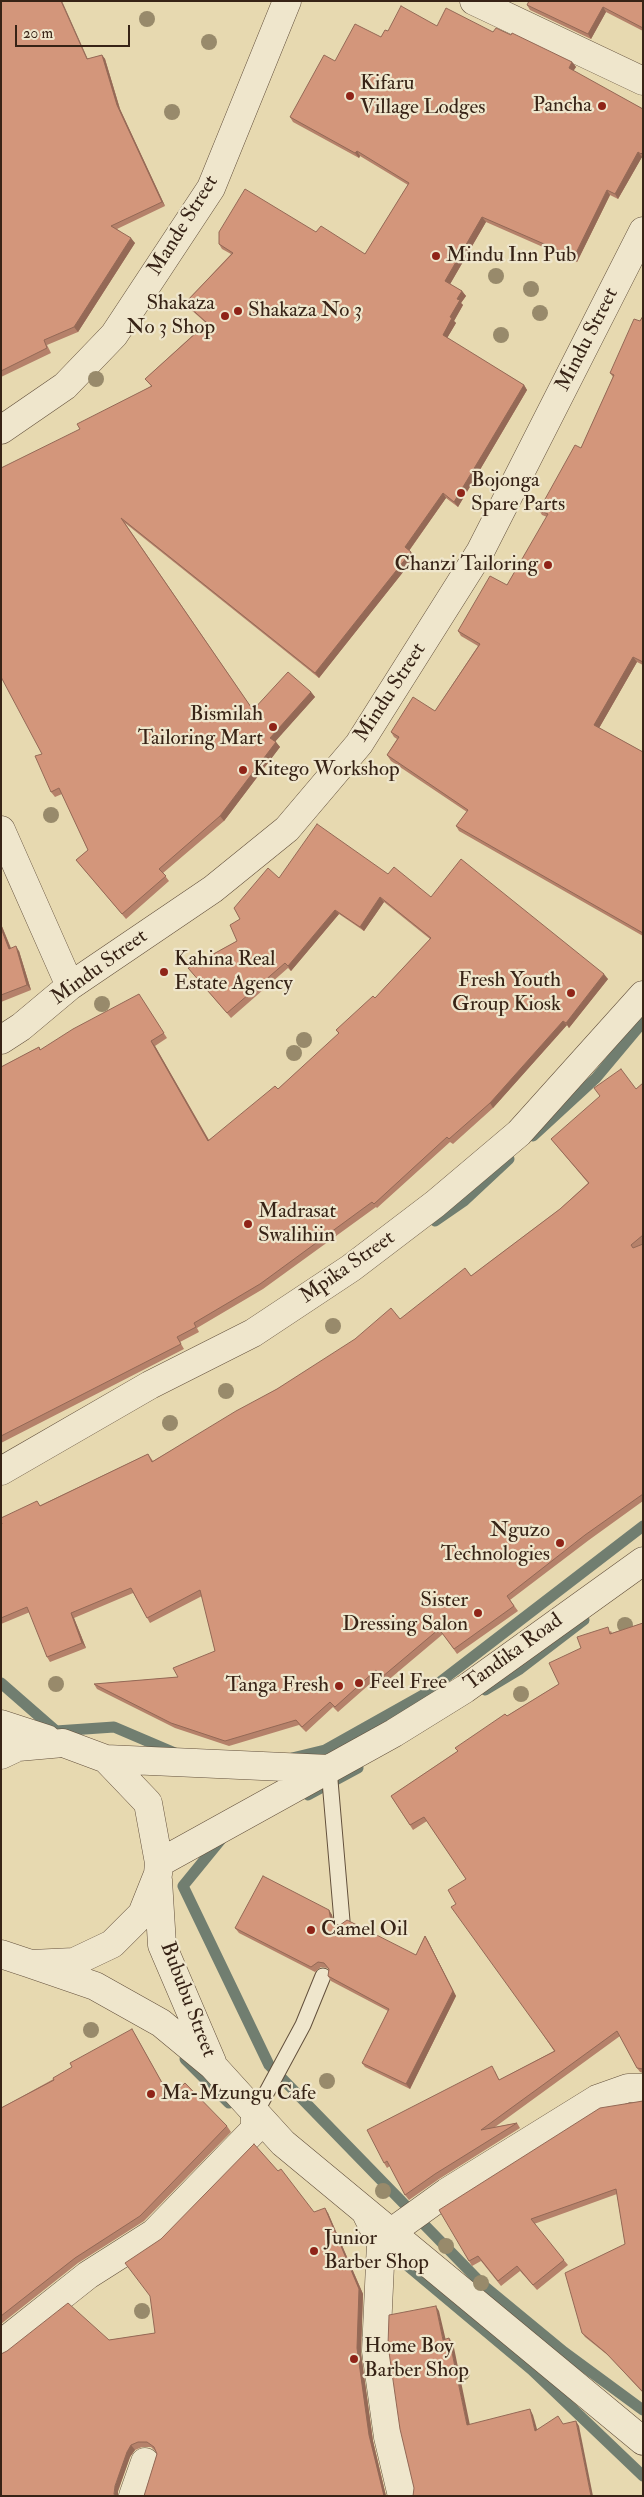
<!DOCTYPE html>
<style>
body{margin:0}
#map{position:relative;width:644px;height:2497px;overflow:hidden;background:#e7d9b0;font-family:"IM FELL Double Pica",serif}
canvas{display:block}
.frame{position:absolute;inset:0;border:2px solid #372316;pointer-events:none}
.scale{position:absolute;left:15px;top:25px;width:115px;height:22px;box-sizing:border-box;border:2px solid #372316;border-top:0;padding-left:6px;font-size:15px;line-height:18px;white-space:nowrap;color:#372316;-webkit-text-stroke:4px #efe6cc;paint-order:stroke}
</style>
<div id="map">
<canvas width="644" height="2497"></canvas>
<div class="frame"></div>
<div class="scale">20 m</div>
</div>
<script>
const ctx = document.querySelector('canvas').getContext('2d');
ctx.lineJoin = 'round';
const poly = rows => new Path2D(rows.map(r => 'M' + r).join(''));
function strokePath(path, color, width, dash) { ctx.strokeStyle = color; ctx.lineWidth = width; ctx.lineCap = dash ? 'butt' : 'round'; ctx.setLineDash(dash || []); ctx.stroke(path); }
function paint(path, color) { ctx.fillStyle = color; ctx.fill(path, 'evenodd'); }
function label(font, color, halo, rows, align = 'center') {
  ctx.font = font + ' "IM FELL Double Pica",serif'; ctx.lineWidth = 4.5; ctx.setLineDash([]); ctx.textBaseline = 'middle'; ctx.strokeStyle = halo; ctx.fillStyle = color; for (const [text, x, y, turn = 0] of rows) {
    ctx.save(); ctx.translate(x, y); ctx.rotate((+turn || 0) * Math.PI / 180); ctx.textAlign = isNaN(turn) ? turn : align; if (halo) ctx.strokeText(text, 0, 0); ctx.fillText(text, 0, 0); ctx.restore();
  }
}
strokePath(poly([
 [533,1136,596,1078,643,1022],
 [435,1221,464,1201,509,1159],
 [1,1683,56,1731,114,1727,175,1753],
 [485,1690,520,1669,584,1620],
 [292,1758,325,1750,423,1695,643,1526],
 [308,1795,358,1768],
 [223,1837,183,1886,269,2065,484,2286,564,2352,643,2410],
 [185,2059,229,2103],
 [384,2246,532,2370,643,2476]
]), '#717e70', 11);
const service = poly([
 [329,1769,342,1921],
 [255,2114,303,2025,323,1976]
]);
const minor = poly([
 [474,1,643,81],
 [1,430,65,386,114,335,211,188,287,1],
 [1,830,70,986],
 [1,1040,21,1027,70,986,213,889,287,829,359,744,480,552,643,231],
 [1,1471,150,1385,253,1333,351,1268,435,1204,519,1133,643,995],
 [367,2215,381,2243,376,2351,388,2437,402,2496],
 [390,2233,447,2192,597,2099,628,2088,643,2088],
 [1,2344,88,2275,154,2233,255,2129,255,2114],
 [133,2496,145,2462]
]);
const tertiary = poly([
 [1,1724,47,1739],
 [1,1755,18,1747,63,1743,106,1759,148,1803,159,1863,158,1874,142,1914,112,1944,74,1962,31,1964,1,1954],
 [106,1759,329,1769],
 [159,1863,394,1733,465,1689,643,1561],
 [158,1880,162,1945,212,2062],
 [31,1964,95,1986,161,2023,213,2066,283,2143,643,2441]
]);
strokePath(service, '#63503c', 17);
strokePath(minor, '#63503c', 29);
strokePath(tertiary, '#63503c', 29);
strokePath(service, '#efe6cc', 15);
strokePath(minor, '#efe6cc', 28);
strokePath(tertiary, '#efe6cc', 28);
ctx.fillStyle = '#988a6b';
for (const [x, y] of [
 [147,19],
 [209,42],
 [172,112],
 [496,276],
 [531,289],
 [540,313],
 [501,335],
 [96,379],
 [51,815],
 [102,1004],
 [304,1040],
 [294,1053],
 [333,1326],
 [226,1391],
 [170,1423],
 [625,1625],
 [56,1684],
 [521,1694],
 [91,2030],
 [327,2081],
 [383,2191],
 [446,2246],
 [481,2283],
 [142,2311],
 [462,2373]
]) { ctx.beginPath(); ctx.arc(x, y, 8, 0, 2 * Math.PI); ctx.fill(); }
paint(poly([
 [1,1,88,59,102,55,105,59,120,109,165,206,117,229,135,243,78,332,47,345,51,353,1,377],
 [643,1,643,31,606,12,591,39,530,10,527,5],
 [437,26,493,32,511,35,572,62,576,67,573,71,643,109,643,158,642,157,618,199,610,195,577,262,486,222,450,284,462,291,466,296,461,303,463,305,454,321,456,323,447,338,524,385,527,390,458,507,446,498,409,551,415,557,319,678,125,523,253,710,311,692,315,697,275,741,280,747,224,821,163,873,169,881,126,919,76,860,88,850,62,794,55,797,51,792,42,754,80,429,151,386,145,379,206,323,189,308,185,303,231,254,222,249,219,244,316,232,365,254,408,185,360,156,359,158,293,122,290,117,335,61,381,37,388,31],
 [643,316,643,665,637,662,599,728,643,752,643,936,459,831,456,826,467,812,391,761,387,755,397,739,394,737,391,732,435,711,478,646,461,636,458,631,507,585,547,517,542,515,539,510,581,448,613,377,610,373],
 [388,874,431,897,608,979,569,1028,567,1025,493,1108,453,1144,450,1142,377,1208,376,1207,263,1289,197,1328,199,1332,180,1342,184,1349,1,1443,1,1067,39,1047,41,1050,142,999,167,1038,155,1046,209,1140,278,1089,339,1034,336,1030,375,998,430,939,384,902,364,931,339,914,291,971,288,968,231,1018,188,968,237,941,240,919,279,878],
 [1,924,11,948,19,951,31,990,1,1002],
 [643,1083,643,1243,641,1245,643,1244,643,1501,589,1540,510,1600,518,1611,457,1654,443,1634,386,1682,380,1675,338,1712,333,1707,306,1732,299,1725,229,1746,175,1728,97,1689,94,1684,178,1677,215,1651,202,1596,150,1623,133,1593,74,1618,86,1648,50,1662,47,1657,30,1612,1,1624,1,1524,148,1454,153,1461,277,1389,400,1319,471,1276,560,1209,588,1183,551,1139,636,1089],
 [643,1623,643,2073,640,2072,637,2068,620,2036,495,2127,517,2123,520,2128,439,2179,409,2200,405,2195,390,2166,387,2168,384,2163,495,2071,499,2080,554,2051,456,1904,466,1879,427,1821,413,1830,391,1796,458,1751,507,1716,559,1684,581,1648,611,1631,612,1633],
 [329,1910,332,1915,334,1924,416,1955,425,1936,428,1941,456,1996,410,2089,365,2067,362,2063,388,2011,331,1981,328,1976,329,1970,327,1968,321,1967,315,1972,239,1933,235,1928],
 [135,2034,170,2097,227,2126,231,2132,144,2221,78,2263,1,2324,1,2108],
 [643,2101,643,2393,610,2357,585,2337,582,2333,625,2244,617,2194,534,2224,568,2265,537,2290,520,2271,501,2286,481,2261,472,2266,469,2261],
 [314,2212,328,2213,363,2294,361,2353,373,2441,386,2496,144,2496,157,2454,155,2451,151,2447,142,2447,135,2450,130,2457,118,2491,109,2340,155,2333]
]), '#b5816a');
paint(poly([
 [61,1,62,1,90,64,87,59],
 [603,7,606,12,591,39,588,34],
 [102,55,105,59,120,109,165,206,162,202,117,105],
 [572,62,576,67,572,73,569,68],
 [357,151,360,156,359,158,355,153],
 [638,152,642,157,618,199,615,194],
 [607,190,610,195,577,262,574,257],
 [482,217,486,222,449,286,445,281],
 [131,238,135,243,78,332,74,327],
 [462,291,466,296,461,303,463,305,454,321,456,323,446,340,443,335,457,299],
 [524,385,527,390,458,507,454,502],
 [443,493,446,498,408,552,405,547],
 [411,552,415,557,319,678,315,673],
 [633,657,637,662,598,730,594,725],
 [311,692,315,697,274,743,270,738],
 [276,742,280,747,224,821,220,816],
 [380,897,384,902,364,931,360,927],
 [335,910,339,914,291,971,288,966],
 [1,924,13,954,9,949,1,928],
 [16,946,19,951,31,990,27,985],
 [604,974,608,979,569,1028,566,1023],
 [563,1021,567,1025,493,1108,490,1103],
 [151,1041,155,1046,212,1146,208,1141],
 [71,1613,74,1618,86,1648,82,1643],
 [329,1910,332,1915,334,1926,331,1921],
 [425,1936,428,1941,456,1996,410,2089,406,2084],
 [325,2208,328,2213,363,2294,361,2353,373,2441,386,2496,384,2496,383,2494,369,2435],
 [436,2306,439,2311,447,2345,443,2340],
 [449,2338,453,2343,471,2430,467,2425],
 [530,2409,533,2415,539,2436,535,2431],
 [576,2421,579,2426,593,2496,591,2496],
 [131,2445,135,2450,130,2457,118,2491,118,2496,115,2496,114,2494,115,2486,127,2452]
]), '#946956');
const building = poly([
 [1,1,61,1,87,59,102,55,117,105,162,202,111,226,131,238,74,327,44,340,47,348,1,371,1,1],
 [529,1,643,1,643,28,603,7,588,34,527,5,529,1],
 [401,6,437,26,446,8,493,32,496,28,511,35,512,33,572,62,569,68,643,109,643,152,641,154,638,152,615,194,607,190,574,257,482,217,445,281,462,291,457,299,460,300,450,317,452,318,443,335,524,385,454,502,443,493,405,547,411,552,315,673,121,518,253,710,288,672,311,692,270,738,276,742,220,816,159,869,166,876,122,914,76,860,88,850,59,788,51,792,35,756,42,754,1,677,1,468,80,429,77,424,152,386,145,379,207,323,185,303,233,253,219,244,219,232,245,189,316,232,321,226,365,254,409,183,357,151,355,153,290,117,324,55,335,61,355,24,381,37,385,30,388,31,401,6],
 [643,316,643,662,633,657,594,725,643,752,643,933,456,826,468,810,387,755,399,737,391,732,413,697,435,711,480,644,458,631,490,576,507,585,548,514,539,510,575,445,581,448,614,375,610,373,634,319,640,321,643,316],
 [317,824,388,874,394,867,431,897,461,859,604,974,566,1023,563,1021,490,1103,449,1139,447,1137,374,1204,372,1202,260,1284,194,1323,196,1327,177,1337,181,1344,1,1436,1,1067,39,1047,40,1050,73,1029,139,994,164,1033,151,1041,208,1141,275,1086,278,1089,339,1033,336,1030,373,996,375,998,431,938,380,897,360,927,335,910,288,966,285,963,227,1013,188,968,237,941,230,925,240,919,234,908,268,868,279,878,317,824],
 [1,928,9,949,16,946,27,985,1,995,1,928],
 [621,1069,636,1089,643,1083,643,1235,631,1245,633,1248,643,1244,643,1494,585,1535,507,1596,514,1606,454,1649,439,1629,382,1677,376,1670,335,1707,330,1702,302,1727,296,1720,225,1741,171,1723,94,1684,178,1677,173,1668,215,1651,200,1590,147,1618,131,1588,71,1613,82,1643,47,1657,27,1607,1,1618,1,1524,2,1524,1,1521,1,1518,37,1501,40,1506,148,1454,152,1462,236,1411,277,1389,355,1339,391,1308,400,1319,465,1268,471,1276,560,1209,589,1183,551,1139,600,1096,594,1088,621,1069],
 [643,1623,643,2069,637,2068,617,2031,481,2130,517,2123,435,2174,405,2195,387,2161,384,2163,367,2130,492,2066,499,2080,555,2051,451,1907,456,1904,448,1890,466,1879,424,1817,410,1825,391,1796,458,1751,455,1748,505,1714,507,1716,559,1684,549,1663,581,1648,577,1637,608,1627,610,1634,643,1623],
 [263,1876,329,1910,331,1921,334,1924,340,1925,347,1920,416,1955,425,1936,453,1991,406,2084,362,2063,389,2009,328,1976,329,1969,324,1963,318,1962,311,1967,235,1928,263,1876],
 [132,2029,170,2097,185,2083,227,2126,140,2216,75,2258,1,2316,1,2108,54,2080,53,2078,72,2067,70,2063,132,2029],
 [643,2101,643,2392,606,2353,582,2333,565,2273,625,2244,616,2189,531,2219,564,2260,533,2285,517,2266,498,2281,478,2256,469,2261,439,2210,600,2108,643,2101],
 [254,2144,278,2171,281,2169,314,2212,325,2208,359,2289,357,2348,369,2435,384,2496,144,2496,157,2454,154,2447,147,2442,138,2442,131,2445,127,2452,115,2486,114,2494,115,2496,1,2496,1,2354,7,2351,68,2303,109,2340,155,2333,150,2296,125,2263,161,2239,254,2144],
 [436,2306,443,2340,449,2338,467,2425,530,2409,535,2431,558,2416,563,2424,576,2421,591,2496,413,2496,414,2488,400,2429,388,2345,389,2315,436,2306]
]);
paint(building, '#d3967b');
strokePath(building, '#946956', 1);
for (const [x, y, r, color] of [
 [350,96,5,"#8f2418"],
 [602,106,5,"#8f2418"],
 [436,256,5,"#8f2418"],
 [238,311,5,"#8f2418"],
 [225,316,5,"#8f2418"],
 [461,493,5,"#8f2418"],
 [548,565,5,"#8f2418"],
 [273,727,5,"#8f2418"],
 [243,770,5,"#8f2418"],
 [164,972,5,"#8f2418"],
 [571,993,5,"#8f2418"],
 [248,1224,5,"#8f2418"],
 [560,1543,5,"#8f2418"],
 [478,1613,5,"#8f2418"],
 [359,1683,5,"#8f2418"],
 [339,1686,5,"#8f2418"],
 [311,1930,5,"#8f2418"],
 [151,2094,5,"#8f2418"],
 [314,2251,5,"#8f2418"],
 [354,2359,5,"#8f2418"]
]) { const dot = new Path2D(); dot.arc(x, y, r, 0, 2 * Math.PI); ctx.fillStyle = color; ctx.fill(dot); strokePath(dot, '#efe6cc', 2); }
label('21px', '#372316', '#efe6cc', [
 ["Kifaru",360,84],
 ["Village Lodges",360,108],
 ["Pancha",592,106,"right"],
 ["Mindu Inn Pub",446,256],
 ["Shakaza",215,304,"right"],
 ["No 3 Shop",215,328,"right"],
 ["Shakaza No 3",248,311],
 ["Bojonga",471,481],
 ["Spare Parts",471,505],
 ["Chanzi Tailoring",538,565,"right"],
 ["Bismilah",263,715,"right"],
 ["Tailoring Mart",263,739,"right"],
 ["Kitego Workshop",253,770],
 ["Kahina Real",174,960],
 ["Estate Agency",174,984],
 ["Fresh Youth",561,981,"right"],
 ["Group Kiosk",561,1005,"right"],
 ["Madrasat",258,1212],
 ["Swalihiin",258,1236],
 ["Nguzo",550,1531,"right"],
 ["Technologies",550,1555,"right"],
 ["Sister",468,1601,"right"],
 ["Dressing Salon",468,1625,"right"],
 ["Feel Free",369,1683],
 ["Tanga Fresh",329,1686,"right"],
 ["Camel Oil",321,1930],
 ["Ma-Mzungu Cafe",161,2094],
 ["Junior",324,2239],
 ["Barber Shop",324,2263],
 ["Home Boy",364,2347],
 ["Barber Shop",364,2371]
], 'left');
label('21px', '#372316', '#efe6cc', [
 ["Mande Street",184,226,-58],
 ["Mindu Street",588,340,-63],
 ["Mindu Street",391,693,-57],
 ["Mindu Street",100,968,-36],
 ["Mpika Street",348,1268,-35],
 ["Tandika Road",514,1653,-36],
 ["Bububu Street",187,2000,69]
]);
</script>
